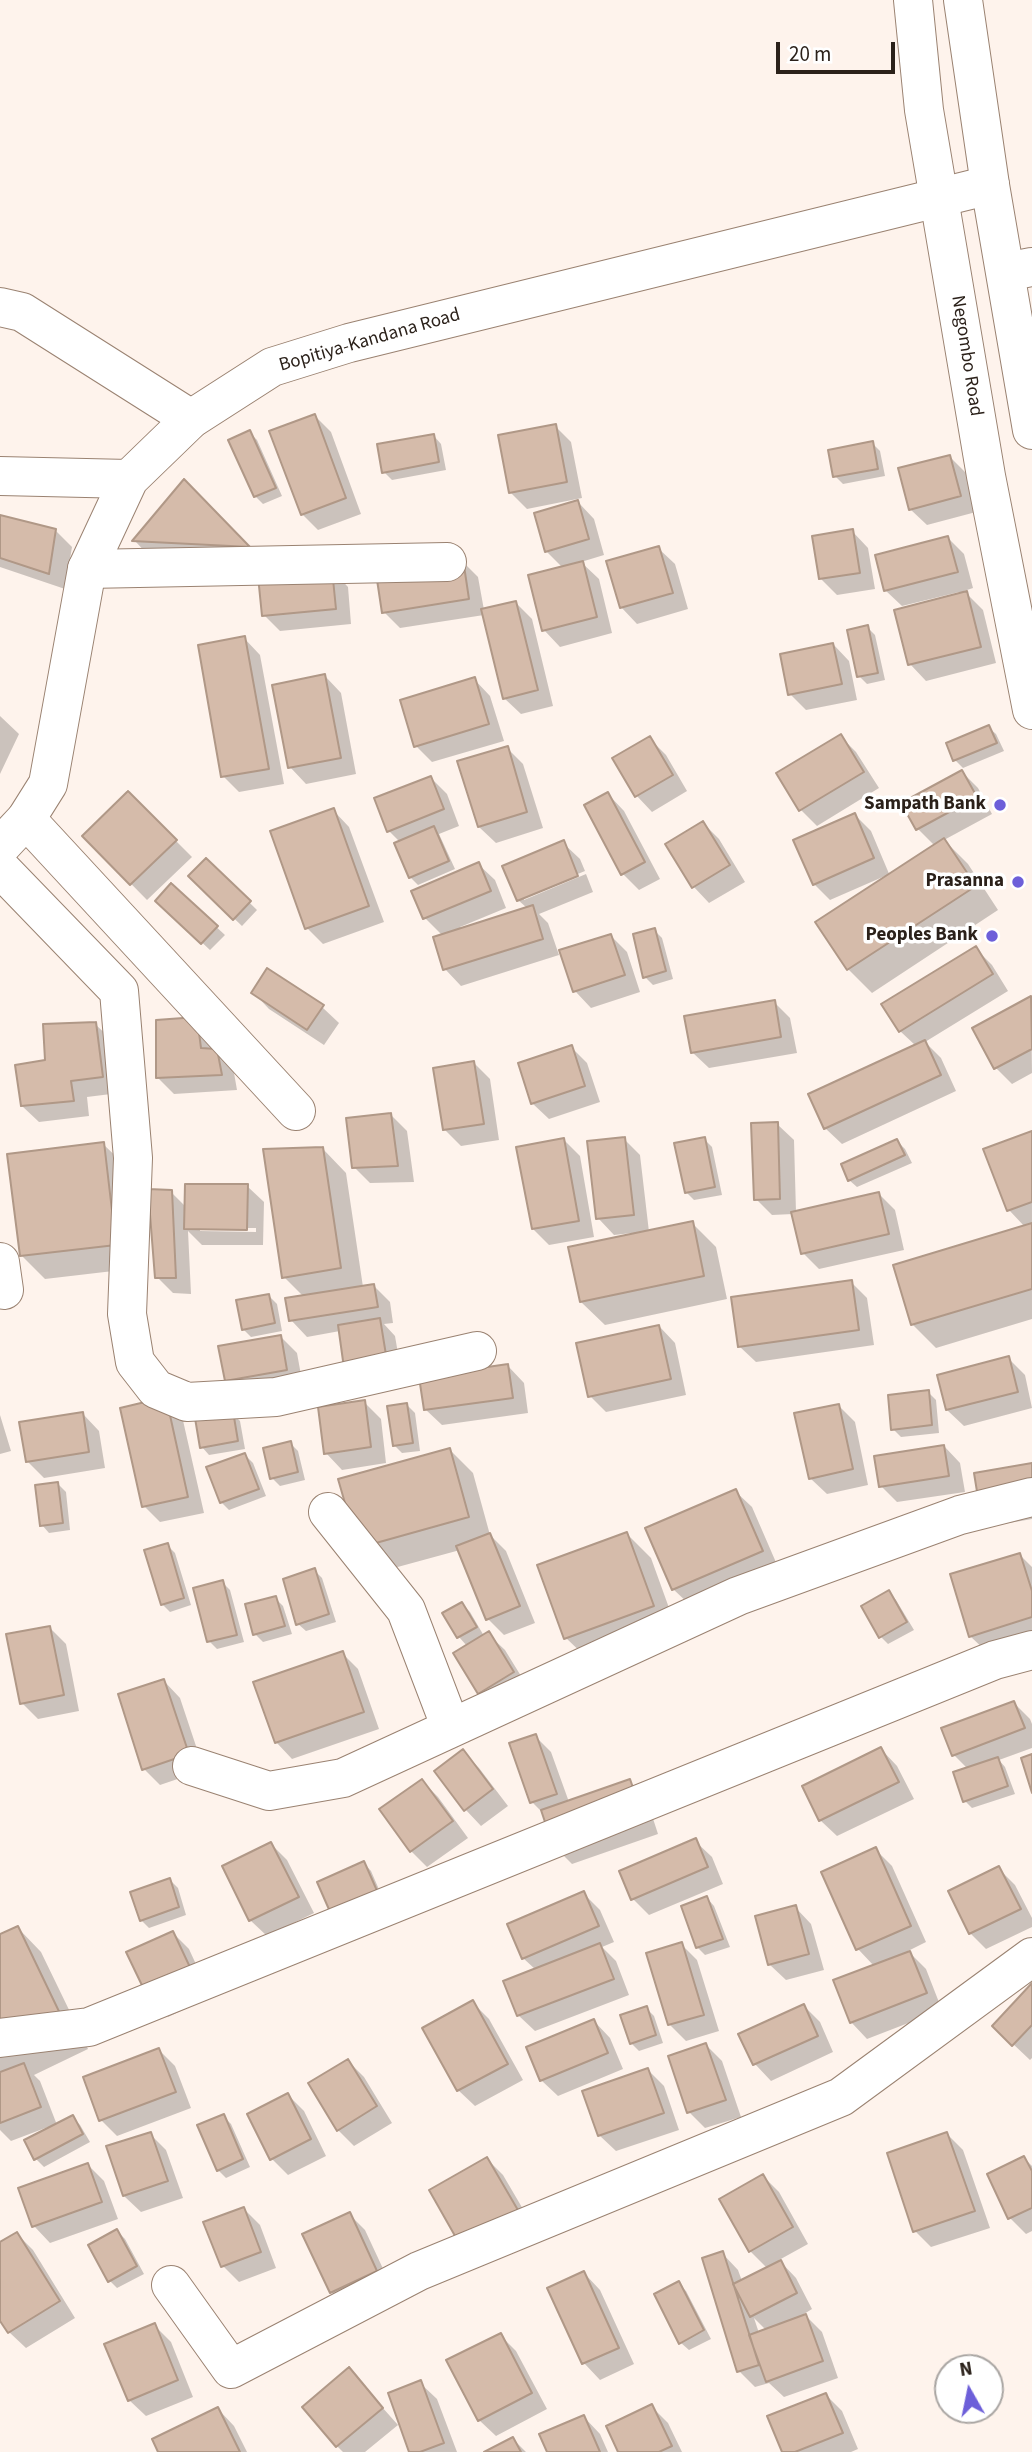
<!DOCTYPE html>
<style>
body{margin:0}
#map{position:relative;width:1032px;height:2452px;overflow:hidden;background:#fef3ec;font-family:"Source Sans 3",sans-serif}
canvas{display:block}
.north{position:absolute;left:934px;top:2354px;width:70px;height:70px;box-sizing:border-box;background:#fff;border:2px solid #aaa6a3;border-radius:50%;rotate:351deg;font-size:19px;font-weight:700;line-height:28px;text-align:center;color:#2b211a}
.north::after{content:'';display:block;margin:auto;width:24px;height:32px;background:#6d5fd9;clip-path:polygon(50% 0,100% 100%,50% 72%,0 100%)}
.scale{position:absolute;left:776px;top:42px;width:119px;height:32px;box-sizing:border-box;border:4px solid #2b211a;border-top:0;padding-left:9px;font-size:21px;line-height:24px;white-space:nowrap;color:#2b211a;-webkit-text-stroke:5px #fff;paint-order:stroke}
</style>
<div id="map">
<canvas width="1032" height="2452"></canvas>
<div class="north">N</div>
<div class="scale">20 m</div>
</div>
<script>
const ctx = document.querySelector('canvas').getContext('2d');
ctx.lineJoin = 'round';
function paint(path, color) { ctx.fillStyle = color; ctx.fill(path, 'evenodd'); }
const poly = rows => new Path2D(rows.map(r => 'M' + r).join(''));
function strokePath(path, color, width, dash) { ctx.strokeStyle = color; ctx.lineWidth = width; ctx.lineCap = dash ? 'butt' : 'round'; ctx.setLineDash(dash || []); ctx.stroke(path); }
function label(font, color, halo, rows, align = 'center') {
  ctx.font = font + ' "Source Sans 3",sans-serif'; ctx.lineWidth = 7; ctx.setLineDash([]); ctx.textBaseline = 'middle'; ctx.strokeStyle = halo; ctx.fillStyle = color; for (const [text, x, y, turn = 0] of rows) {
    ctx.save(); ctx.translate(x, y); ctx.rotate((+turn || 0) * Math.PI / 180); ctx.textAlign = isNaN(turn) ? turn : align; if (halo) ctx.strokeText(text, 0, 0); ctx.fillText(text, 0, 0); ctx.restore();
  }
}
paint(poly([
 [315,416,331,432,361,514,318,530,302,514],
 [555,426,571,442,582,498,527,509,510,492],
 [249,432,257,440,282,496,263,504,255,496],
 [434,436,441,444,446,470,392,480,384,472],
 [872,443,880,451,885,476,843,484,835,476],
 [950,457,966,473,976,512,927,525,910,509],
 [184,481,263,562,150,557,135,541],
 [578,502,594,519,604,555,581,562,599,579,612,633,560,647,544,630,563,568,546,551],
 [0,517,56,531,72,547,65,589,0,567],
 [852,531,868,548,875,589,837,595,821,579],
 [948,538,964,554,973,588,964,591,983,610,996,663,926,681,910,664,960,595,959,592,902,606,885,590],
 [658,548,675,564,688,609,637,624,621,607],
 [462,561,478,577,484,610,516,603,532,619,553,706,521,714,504,698,484,615,400,628,384,612],
 [332,570,348,587,351,624,280,631,264,615],
 [867,627,875,635,885,680,867,684,859,676],
 [244,638,260,655,284,784,239,792,223,776],
 [833,644,849,661,857,700,806,710,790,694],
 [325,676,341,693,356,774,306,784,290,767],
 [474,679,490,696,504,741,432,762,416,746],
 [0,716,19,734,0,774],
 [988,727,996,734,1004,751,963,768,955,760,948,744],
 [840,736,856,752,879,788,817,826,801,810,779,773],
 [649,738,666,755,687,791,652,812,636,795],
 [507,748,523,764,543,828,496,843,479,827],
 [962,772,978,788,992,814,944,840,968,864,998,910,872,993,848,969,886,878,885,876,830,900,814,884,855,815,871,831,890,876,935,846,918,829],
 [431,778,447,794,459,826,439,834,455,869,418,885,410,877,400,842,389,831],
 [128,793,192,857,147,900,84,836],
 [608,794,624,811,660,879,639,890,623,874],
 [333,810,349,827,384,922,323,944,307,928],
 [703,823,719,839,745,882,709,903,693,886],
 [563,843,580,859,585,871,524,896,524,900,586,874,593,892,539,914,548,923,559,955,461,986,445,969,442,935,425,918,413,892,478,864,495,880,506,908,460,927,461,929,527,908,518,900],
 [206,860,257,910,242,926,190,876],
 [171,885,225,935,210,950,165,908],
 [654,930,662,938,673,979,653,985,645,977],
 [611,936,627,952,640,992,591,1008,575,991],
 [976,949,992,965,1008,991,925,1042,941,1058,956,1091,842,1144,825,1128,916,1046,900,1031],
 [253,992,322,1007,339,1023,324,1045,269,1009],
 [1031,998,1032,1073,1012,1084,996,1068],
 [774,1002,790,1018,797,1053,709,1068,692,1052],
 [196,1018,233,1067,237,1090,174,1094,158,1078],
 [95,1024,112,1040,119,1093,87,1097,89,1116,39,1122,22,1106,46,1061],
 [571,1047,587,1063,600,1102,549,1119,532,1103],
 [474,1063,490,1079,499,1140,461,1146,444,1129],
 [391,1115,407,1131,414,1182,370,1183,354,1167],
 [777,1124,794,1140,796,1212,879,1194,895,1210,904,1250,819,1269,803,1253,793,1214,772,1215,756,1199],
 [1032,1133,1032,1319,936,1348,912,1324,1025,1227,1009,1210,985,1150],
 [624,1139,640,1155,649,1232,692,1223,716,1247,727,1299,605,1325,581,1302,633,1235,632,1233,614,1235,598,1218],
 [704,1139,712,1147,722,1195,694,1200,686,1192],
 [564,1140,580,1156,594,1237,549,1245,533,1229],
 [897,1141,905,1149,912,1163,857,1187,849,1180],
 [103,1144,127,1167,139,1268,45,1279,21,1255],
 [323,1149,346,1173,363,1287,374,1286,390,1302,393,1323,384,1324,395,1336,402,1377,340,1331,307,1337,291,1320,304,1297,284,1277],
 [247,1186,264,1202,263,1245,202,1245,188,1231,191,1294,173,1293,157,1277,171,1192,186,1207],
 [200,1228,256,1228,256,1232,200,1231],
 [851,1282,867,1298,874,1345,756,1362,739,1346],
 [269,1296,277,1304,282,1331,251,1337,243,1329],
 [659,1326,675,1343,686,1395,606,1412,590,1396],
 [281,1337,297,1353,303,1386,226,1380],
 [1008,1358,1025,1375,1032,1408,964,1426,947,1410],
 [508,1366,524,1383,528,1413,442,1425,425,1409],
 [928,1392,936,1400,939,1433,901,1437,893,1429],
 [364,1402,381,1419,386,1463,342,1470,326,1453],
 [407,1405,415,1413,420,1451,402,1453,394,1445],
 [839,1406,855,1422,868,1485,827,1494,810,1478],
 [122,1409,182,1416,204,1513,160,1522,144,1506],
 [232,1413,240,1421,245,1449,209,1455,202,1447],
 [83,1414,99,1431,105,1468,44,1478,27,1461],
 [0,1415,11,1451,0,1454],
 [290,1443,298,1451,305,1480,280,1486,272,1478],
 [944,1446,960,1463,965,1492,897,1502,881,1486],
 [450,1450,473,1473,490,1535,506,1551,535,1623,504,1635,488,1619,460,1550,383,1571,359,1547],
 [245,1455,253,1463,266,1496,229,1510,221,1502],
 [1032,1465,1032,1519,998,1525],
 [58,1484,66,1492,70,1530,49,1533,42,1525],
 [735,1491,752,1507,778,1567,690,1605,673,1589],
 [627,1534,651,1558,677,1630,590,1661,566,1638],
 [167,1545,175,1553,191,1605,170,1612,162,1604],
 [1020,1555,1032,1567,1032,1638,987,1652,970,1636],
 [314,1570,322,1578,336,1622,306,1631,298,1624],
 [222,1582,230,1590,244,1642,217,1649,209,1641],
 [889,1592,896,1600,914,1630,888,1644,880,1636],
 [275,1598,283,1606,292,1634,263,1642,255,1634],
 [462,1604,470,1612,484,1636,488,1634,505,1650,529,1689,495,1709,479,1693,467,1646,459,1637,445,1613],
 [50,1628,66,1644,79,1711,38,1719,22,1703],
 [342,1653,358,1669,379,1729,292,1759,276,1742],
 [164,1681,180,1698,204,1770,160,1785,144,1769],
 [1014,1703,1030,1719,1032,1724,1032,1748,999,1760,1005,1767,1015,1794,972,1808,965,1801,968,1769,954,1755],
 [535,1736,551,1752,569,1802,629,1781,646,1797,658,1834,572,1864,556,1848,544,1814,532,1802],
 [881,1749,897,1766,914,1799,837,1836,820,1820],
 [463,1752,479,1768,508,1806,481,1826,465,1809],
 [422,1781,438,1797,468,1838,427,1867,411,1851],
 [695,1841,712,1857,723,1884,649,1915,633,1899],
 [271,1844,287,1860,314,1913,267,1936,250,1920],
 [875,1849,892,1866,926,1942,908,1951,926,1969,942,2010,867,2039,851,2022,874,1966,858,1949,823,1873],
 [364,1863,371,1871,384,1901,340,1920],
 [999,1869,1015,1885,1032,1918,1032,1927,986,1949,970,1933],
 [170,1880,178,1888,186,1915,149,1928,141,1920],
 [584,1894,600,1910,614,1942,602,1947,616,1961,629,1995,535,2031,518,2015,536,1970,523,1958],
 [707,1898,714,1906,730,1947,705,1955,697,1947],
 [795,1907,811,1924,824,1970,786,1980,769,1964],
 [18,1928,41,1952,88,2049,34,2075,40,2081,57,2125,72,2117,80,2125,90,2142,44,2167,36,2159,49,2129,48,2127,11,2141,0,2130,0,1936],
 [173,1933,189,1949,211,1997,168,2017,151,2001],
 [681,1944,697,1960,719,2031,686,2041,670,2025,648,1954],
 [1032,1986,1032,2058,1030,2060,994,2026],
 [473,2003,489,2019,523,2080,475,2106,458,2090],
 [804,2006,820,2022,833,2052,771,2081,755,2064],
 [646,2008,654,2016,663,2043,639,2051,631,2043],
 [594,2021,610,2038,623,2069,558,2096,541,2080],
 [706,2045,722,2061,741,2117,705,2128,689,2112],
 [159,2050,175,2066,191,2108,117,2136,101,2120],
 [348,2061,364,2077,392,2123,354,2146,338,2130],
 [648,2070,664,2086,679,2130,616,2151,599,2135],
 [288,2095,304,2111,326,2156,288,2175,272,2159],
 [223,2116,231,2124,250,2167,226,2178,218,2170],
 [150,2134,166,2150,183,2198,141,2212,124,2196],
 [947,2134,963,2150,990,2228,931,2247,915,2231],
 [1024,2158,1032,2166,1032,2231,1026,2234,1010,2218],
 [487,2159,503,2175,537,2233,481,2265],
 [88,2165,104,2181,118,2219,50,2243,34,2226,21,2189],
 [763,2176,779,2192,808,2244,779,2260,796,2278,812,2309,804,2314,822,2332,838,2378,784,2397,769,2383,755,2387,739,2371,722,2253,738,2270,742,2281,767,2268,750,2251],
 [754,2318,766,2330,759,2333],
 [244,2209,260,2225,276,2268,239,2282,223,2266],
 [349,2214,365,2230,392,2288,348,2308,331,2292],
 [117,2231,125,2239,144,2274,117,2288,109,2280],
 [17,2234,33,2250,75,2318,26,2348,9,2332,0,2317,0,2244],
 [584,2273,600,2290,634,2364,600,2380,584,2363],
 [678,2283,686,2291,711,2339,689,2350,681,2343],
 [154,2325,171,2342,193,2397,146,2416,129,2400],
 [500,2335,516,2351,547,2409,496,2436,479,2420],
 [349,2370,398,2425,365,2452,343,2452,337,2446],
 [420,2383,437,2399,457,2452,411,2452],
 [826,2395,842,2411,858,2449,851,2452,784,2452],
 [652,2407,668,2423,682,2452,620,2452],
 [218,2409,234,2426,247,2452,160,2452],
 [584,2417,600,2434,608,2452,549,2452],
 [513,2439,526,2452,488,2452]
]), '#0003');
const building = poly([
 [315,414,346,498,301,515,269,431,315,414],
 [556,424,567,482,509,493,498,435,556,424],
 [250,430,276,488,254,497,228,440,250,430],
 [434,434,439,462,382,473,377,444,434,434],
 [873,441,878,469,833,477,828,450,873,441],
 [950,455,961,496,909,510,898,468,950,455],
 [184,479,250,547,132,541,184,479],
 [578,500,589,539,545,552,534,513,578,500],
 [0,515,56,529,49,574,0,558,0,515],
 [853,529,860,573,819,579,812,536,853,529],
 [948,536,958,572,884,591,875,555,948,536],
 [659,546,673,593,620,608,606,561,659,546],
 [463,559,469,599,382,613,376,573,463,559],
 [583,561,597,617,542,631,528,575,583,561],
 [332,569,336,609,262,616,258,576,332,569],
 [967,591,981,647,908,665,894,610,967,591],
 [516,601,538,690,503,699,481,609,516,601],
 [868,625,878,673,857,677,847,630,868,625],
 [245,636,269,769,221,777,198,645,245,636],
 [833,643,842,684,788,695,780,654,833,643],
 [325,674,341,758,288,768,272,685,325,674],
 [475,677,489,724,414,747,400,700,475,677],
 [989,725,997,743,953,761,946,743,989,725],
 [841,734,864,772,799,811,776,773,841,734],
 [650,736,673,775,635,797,612,758,650,736],
 [508,746,527,812,478,827,457,761,508,746],
 [962,770,977,797,916,830,901,803,962,770],
 [431,776,444,809,387,832,374,798,431,776],
 [128,791,177,840,130,885,82,836,128,791],
 [608,792,645,862,621,875,584,805,608,792],
 [334,808,369,906,305,929,270,831,334,808],
 [855,813,874,858,813,885,793,840,855,813],
 [703,821,730,865,692,888,665,844,703,821],
 [434,826,449,861,409,878,394,843,434,826],
 [944,838,976,886,847,970,815,922,944,838],
 [564,840,578,876,517,901,502,866,564,840],
 [206,858,251,901,233,920,188,876,206,858],
 [479,862,491,891,423,919,411,891,479,862],
 [171,883,218,926,201,944,155,901,171,883],
 [533,905,543,939,443,970,433,937,533,905],
 [655,928,666,971,643,978,633,934,655,928],
 [611,934,625,975,573,992,559,950,611,934],
 [976,946,993,974,899,1032,881,1004,976,946],
 [267,968,324,1005,307,1030,251,993,267,968],
 [1031,996,1032,1049,994,1069,972,1028,1031,996],
 [775,1000,781,1037,691,1053,684,1016,775,1000],
 [197,1017,201,1048,217,1049,222,1075,156,1078,156,1020,197,1017],
 [96,1022,103,1077,71,1081,74,1101,21,1106,15,1065,45,1060,43,1024,96,1022],
 [925,1040,941,1075,824,1129,808,1094,925,1040],
 [572,1045,585,1086,531,1104,518,1063,572,1045],
 [474,1061,484,1124,443,1130,433,1068,474,1061],
 [391,1113,398,1166,352,1168,346,1118,391,1113],
 [778,1122,780,1199,754,1200,751,1123,778,1122],
 [1032,1131,1032,1202,1007,1211,983,1149,1032,1131],
 [625,1137,634,1215,596,1219,587,1141,625,1137],
 [705,1137,715,1187,685,1193,674,1143,705,1137],
 [564,1138,579,1221,532,1229,516,1147,564,1138],
 [897,1139,905,1155,848,1181,841,1164,897,1139],
 [104,1142,116,1245,20,1256,7,1154,104,1142],
 [323,1147,341,1268,282,1278,263,1149,323,1147],
 [185,1184,248,1184,247,1230,184,1229,185,1184],
 [148,1189,172,1190,176,1278,155,1278,148,1189],
 [879,1192,889,1234,801,1254,791,1212,879,1192],
 [693,1221,704,1276,580,1302,568,1247,693,1221],
 [1032,1223,1032,1289,911,1325,893,1265,1032,1223],
 [852,1280,859,1330,738,1347,731,1297,852,1280],
 [374,1284,378,1307,289,1321,285,1298,374,1284],
 [269,1294,275,1323,242,1330,236,1300,269,1294],
 [380,1318,387,1361,344,1368,338,1325,380,1318],
 [659,1325,671,1379,588,1397,576,1343,659,1325],
 [281,1335,287,1370,225,1381,218,1346,281,1335],
 [1009,1356,1018,1392,946,1410,937,1375,1009,1356],
 [508,1364,513,1398,424,1410,419,1377,508,1364],
 [929,1390,932,1425,891,1430,888,1395,929,1390],
 [166,1397,188,1497,142,1507,120,1408,166,1397],
 [365,1400,371,1447,324,1454,318,1407,365,1400],
 [407,1403,413,1443,393,1446,387,1406,407,1403],
 [839,1404,853,1469,809,1479,794,1413,839,1404],
 [233,1411,238,1441,200,1448,195,1418,233,1411],
 [83,1412,89,1452,26,1462,19,1422,83,1412],
 [291,1441,298,1472,270,1479,263,1448,291,1441],
 [944,1445,949,1476,879,1487,874,1456,944,1445],
 [450,1448,469,1517,358,1548,338,1479,450,1448],
 [245,1453,259,1489,220,1503,206,1467,245,1453],
 [1032,1463,1032,1501,980,1510,974,1473,1032,1463],
 [58,1482,63,1523,40,1526,35,1485,58,1482],
 [736,1489,763,1551,672,1590,645,1528,736,1489],
 [627,1532,654,1606,564,1639,537,1565,627,1532],
 [490,1533,520,1606,486,1620,456,1546,490,1533],
 [168,1543,184,1598,161,1605,144,1550,168,1543],
 [1020,1553,1032,1591,1032,1617,969,1637,950,1574,1020,1553],
 [315,1568,329,1614,296,1625,283,1579,315,1568],
 [223,1580,237,1635,207,1642,193,1588,223,1580],
 [889,1590,907,1622,879,1638,861,1606,889,1590],
 [276,1596,285,1626,253,1635,245,1604,276,1596],
 [462,1602,477,1627,457,1638,442,1613,462,1602],
 [50,1626,64,1695,20,1704,6,1634,50,1626],
 [489,1631,514,1672,478,1694,453,1653,489,1631],
 [343,1651,364,1712,275,1743,253,1682,343,1651],
 [164,1679,189,1754,142,1770,118,1694,164,1679],
 [1014,1701,1025,1728,952,1756,941,1728,1014,1701],
 [536,1734,557,1794,530,1803,509,1743,536,1734],
 [881,1747,899,1782,819,1821,802,1786,881,1747],
 [463,1749,493,1789,464,1811,434,1771,463,1749],
 [1032,1754,1032,1793,1021,1758,1032,1754],
 [998,1757,1008,1786,963,1802,953,1772,998,1757],
 [422,1779,453,1821,410,1852,379,1809,422,1779],
 [630,1779,643,1817,554,1849,541,1810,630,1779],
 [696,1838,708,1867,631,1900,619,1871,696,1838],
 [271,1842,299,1897,249,1921,222,1866,271,1842],
 [876,1847,911,1926,856,1950,821,1872,876,1847],
 [364,1861,378,1893,331,1914,317,1882,364,1861],
 [999,1866,1021,1909,969,1934,948,1891,999,1866],
 [170,1878,179,1907,140,1921,130,1892,170,1878],
 [584,1891,599,1926,522,1959,507,1924,584,1891],
 [707,1896,723,1939,696,1948,681,1906,707,1896],
 [796,1905,809,1954,768,1965,755,1916,796,1905],
 [18,1926,66,2026,0,2057,0,1934,18,1926],
 [173,1931,196,1980,150,2002,126,1952,173,1931],
 [682,1942,704,2015,668,2025,646,1953,682,1942],
 [600,1943,614,1979,517,2016,503,1981,600,1943],
 [910,1951,927,1993,850,2023,833,1980,910,1951],
 [1032,1983,1032,2025,1012,2046,992,2026,1032,1983],
 [473,2000,508,2064,457,2091,422,2028,473,2000],
 [804,2004,818,2036,753,2065,738,2034,804,2004],
 [647,2006,656,2035,630,2044,620,2015,647,2006],
 [594,2019,608,2053,540,2081,526,2047,594,2019],
 [706,2043,726,2100,687,2113,668,2056,706,2043],
 [159,2048,176,2092,99,2121,83,2077,159,2048],
 [348,2059,377,2106,337,2131,308,2083,348,2059],
 [24,2063,41,2107,0,2123,0,2072,24,2063],
 [648,2068,664,2113,598,2136,582,2091,648,2068],
 [288,2093,311,2139,270,2160,247,2114,288,2093],
 [224,2114,243,2159,217,2171,197,2125,224,2114],
 [73,2115,83,2134,34,2160,24,2140,73,2115],
 [151,2132,168,2181,123,2196,106,2146,151,2132],
 [947,2132,975,2211,913,2232,887,2153,947,2132],
 [1024,2156,1032,2171,1032,2208,1008,2219,987,2174,1024,2156],
 [487,2157,522,2217,463,2250,429,2190,487,2157],
 [88,2163,102,2202,32,2227,18,2188,88,2163],
 [763,2174,793,2227,749,2252,719,2199,763,2174],
 [244,2207,261,2252,221,2267,203,2222,244,2207],
 [350,2212,377,2271,330,2293,302,2234,350,2212],
 [117,2229,137,2266,108,2282,88,2245,117,2229],
 [17,2232,60,2301,8,2333,0,2321,0,2242,17,2232],
 [723,2251,759,2365,737,2372,702,2258,723,2251],
 [781,2260,797,2293,750,2317,733,2284,781,2260],
 [584,2271,619,2348,582,2364,547,2288,584,2271],
 [679,2281,704,2330,679,2344,654,2294,679,2281],
 [806,2314,823,2361,766,2382,749,2335,806,2314],
 [155,2323,178,2380,128,2401,104,2344,155,2323],
 [501,2333,532,2393,478,2421,446,2360,501,2333],
 [349,2367,383,2408,336,2447,302,2407,349,2367],
 [421,2380,444,2443,420,2452,409,2452,388,2393,421,2380],
 [826,2393,843,2433,795,2452,782,2452,767,2416,826,2393],
 [652,2404,672,2446,659,2452,618,2452,606,2426,652,2404],
 [218,2407,240,2452,158,2452,152,2439,218,2407],
 [584,2415,600,2452,547,2452,539,2434,584,2415],
 [513,2437,521,2452,484,2452,513,2437]
]);
paint(building, '#d5bbaa');
strokePath(building, '#b09887', 2);
const minor = poly([
 [1006,272,1032,267],
 [0,307,22,312,191,419],
 [0,476,129,479],
 [87,569,447,562],
 [26,819,296,1111],
 [0,868,119,991,133,1158,127,1314,135,1362,156,1389,187,1402,276,1397,477,1351],
 [0,1262,4,1290],
 [328,1512,406,1610,451,1728],
 [192,1766,269,1791,343,1778,738,1596,960,1515,1032,1497],
 [0,2038,89,2027,995,1660,1032,1650],
 [171,2285,231,2369,419,2271,841,2097,1032,1957]
]);
const tertiary = poly([
 [0,847,26,819,48,784,87,569,129,479,191,419,272,367,349,343,990,185]
]);
const trunk = poly([
 [913,0,924,110,986,476,1032,710],
 [963,0,990,185,1032,430]
]);
strokePath(minor, '#9a8271', 40);
strokePath(tertiary, '#9a8271', 40);
strokePath(trunk, '#9a8271', 40);
strokePath(minor, '#fff', 38);
strokePath(tertiary, '#fff', 38);
strokePath(trunk, '#fff', 38);
for (const [x, y, r, color] of [
 [1000,805,7,"#6d5fd9"],
 [1018,882,7,"#6d5fd9"],
 [992,936,7,"#6d5fd9"]
]) { const dot = new Path2D(); dot.arc(x, y, r, 0, 2 * Math.PI); ctx.fillStyle = color; ctx.fill(dot); strokePath(dot, '#fff', 2.5); }
label('19px', '#2b211a', '#fff', [
 ["Bopitiya-Kandana Road",370,341,-16],
 ["Negombo Road",966,356,81]
]);
label('bold 19px', '#2b211a', '#fff', [
 ["Sampath Bank",986,805],
 ["Prasanna",1004,882],
 ["Peoples Bank",978,936]
], 'right');
</script>
